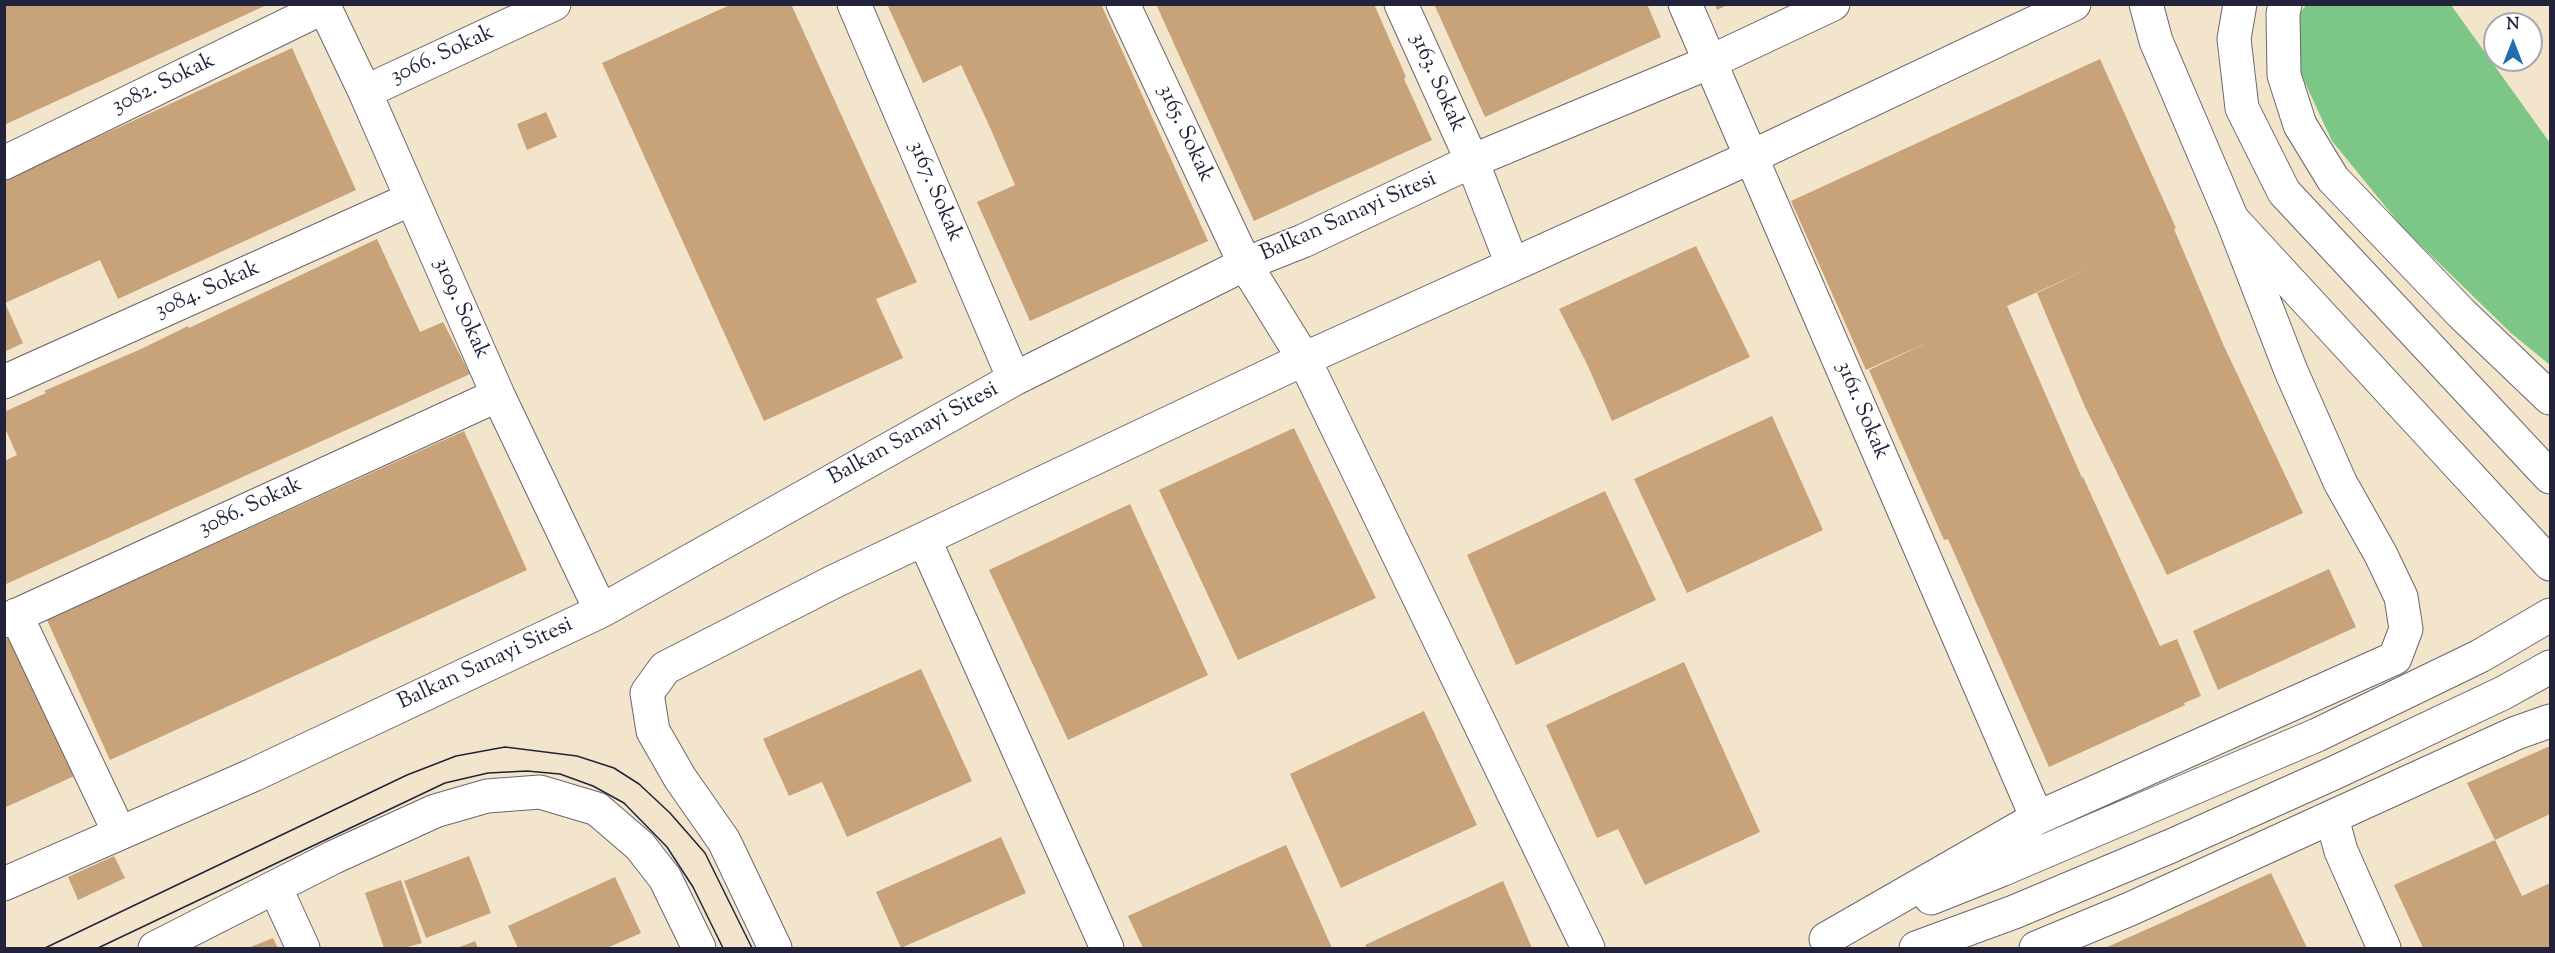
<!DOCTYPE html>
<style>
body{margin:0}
#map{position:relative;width:2555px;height:953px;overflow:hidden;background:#f3e5cb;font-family:"Sorts Mill Goudy",serif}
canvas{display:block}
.frame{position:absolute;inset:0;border:6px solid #22223b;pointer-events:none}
.north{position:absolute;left:2483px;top:12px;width:60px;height:60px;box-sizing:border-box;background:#fff;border:2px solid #a7a7b1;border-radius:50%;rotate:0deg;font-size:16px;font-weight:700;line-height:24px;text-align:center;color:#22223b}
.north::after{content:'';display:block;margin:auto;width:21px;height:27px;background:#1f6fb2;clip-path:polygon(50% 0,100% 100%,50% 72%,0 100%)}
</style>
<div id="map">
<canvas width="2555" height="953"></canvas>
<div class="frame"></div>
<div class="north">N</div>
</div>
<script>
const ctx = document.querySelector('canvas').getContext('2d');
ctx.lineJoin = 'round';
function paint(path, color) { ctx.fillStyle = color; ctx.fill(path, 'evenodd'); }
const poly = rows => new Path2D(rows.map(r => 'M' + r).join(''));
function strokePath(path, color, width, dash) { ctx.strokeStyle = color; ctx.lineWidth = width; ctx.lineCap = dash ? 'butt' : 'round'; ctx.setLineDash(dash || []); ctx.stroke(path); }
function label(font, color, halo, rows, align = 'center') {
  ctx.font = font + ' "Sorts Mill Goudy",serif'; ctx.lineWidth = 4.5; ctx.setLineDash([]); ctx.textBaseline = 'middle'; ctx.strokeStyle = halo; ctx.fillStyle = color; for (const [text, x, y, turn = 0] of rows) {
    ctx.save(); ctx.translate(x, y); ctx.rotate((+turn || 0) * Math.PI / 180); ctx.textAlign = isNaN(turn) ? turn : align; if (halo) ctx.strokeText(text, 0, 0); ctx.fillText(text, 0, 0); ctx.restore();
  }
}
paint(poly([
 [2306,5,2451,5,2550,143,2550,365,2511,333,2403,228,2332,141,2301,74,2298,16]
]), '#7cc786');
paint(poly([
 [4,4,269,4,4,125],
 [732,4,791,4,917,282,876,299,903,358,764,421,602,63],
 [887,4,1101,4,1208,241,1030,321,977,202,1015,185,988,123,961,65,923,83],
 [1156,4,1374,4,1406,77,1404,79,1432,140,1254,221],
 [1434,4,1647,4,1661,37,1485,117],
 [1715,4,1730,4,1717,10],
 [292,48,356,190,118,299,100,260,5,303,23,343,4,352,4,180],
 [2100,59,2176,228,2174,229,2223,344,2303,513,2167,575,2085,407,2037,293,2092,267,2007,306,2082,478,2083,477,2160,646,2177,639,2201,696,2184,703,2185,705,2049,767,1948,539,1944,540,1869,370,1933,340,1866,370,1791,201],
 [546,112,557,137,527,150,517,124],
 [377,239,420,332,443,322,470,374,4,585,4,461,17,455,4,426,4,412,46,393,44,391,141,349,188,326,189,328],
 [1696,246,1750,357,1612,421,1587,364,1559,309],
 [1772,416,1823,530,1687,593,1634,479],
 [1294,428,1376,598,1238,660,1159,490],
 [464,431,527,570,110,760,47,620],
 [1605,491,1656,600,1516,665,1467,555],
 [1130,504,1208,675,1068,740,989,570],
 [2329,569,2356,627,2218,690,2193,631],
 [20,633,83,772,4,808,4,640],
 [1684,662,1760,832,1645,885,1618,829,1597,838,1546,725],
 [921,669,972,781,847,837,822,782,789,796,763,739],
 [1424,711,1477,825,1341,888,1290,774],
 [2550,746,2550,814,2495,840,2467,783],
 [1001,837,1026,893,901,948,876,892],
 [2495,840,2522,896,2550,883,2550,948,2423,948,2394,885],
 [1286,845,1332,948,1143,948,1128,916],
 [114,856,125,878,78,900,68,877],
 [469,856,491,913,426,938,404,881],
 [2271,873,2307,948,2105,948,2170,919],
 [615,877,641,933,607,948,518,948,508,926],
 [401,880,422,943,404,948,384,948,365,893],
 [1503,881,1532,948,1367,948,1365,945],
 [273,938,278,948,248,948],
 [475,941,478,948,457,948]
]), '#c8a279');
const minor = poly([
 [323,4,365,92,498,395,601,611],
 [854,4,1014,379],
 [1123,4,1245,264,1304,359,1588,948],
 [1401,4,1472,161,1512,264],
 [1685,4,2037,818],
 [2146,4,2156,41,2232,219,2550,564],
 [365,92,554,4],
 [4,163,324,7],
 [4,382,411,199],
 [924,539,1107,948],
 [16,615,119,832],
 [4,621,498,395],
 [2332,818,2341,851,2384,948],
 [4,884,253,775,601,611,1014,379,1245,264,1303,241,1472,161,1710,62,1833,4],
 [275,887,303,948],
 [1931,898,2001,870,2317,735,2480,656,2550,615],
 [1826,939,2037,818,2395,658,2406,629,2401,597,2381,555,2340,482,2291,371,2232,219],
 [155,948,334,857,435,811,487,796,540,792,597,809,640,846,665,878,699,948],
 [775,948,724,841,680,778,653,731,647,693,665,668,833,582,1304,359,1751,157,2074,4],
 [1916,948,2014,912,2171,846,2336,772,2503,693,2550,667],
 [2036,948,2130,909,2516,733,2550,721]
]);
const highway = poly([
 [2240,4,2234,39,2242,108,2284,192,2550,477],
 [2285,4,2283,14,2284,75,2300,125,2333,179,2461,313,2550,398]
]);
strokePath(minor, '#6b666d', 35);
strokePath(highway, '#6b666d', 35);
strokePath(minor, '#fff', 33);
strokePath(highway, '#fff', 33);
strokePath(poly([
 [45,948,407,775,456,756,505,747,577,756,614,768,639,784,670,813,705,853,752,948],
 [98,948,445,783,488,773,527,771,560,774,593,786,624,803,667,847,693,887,723,948]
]), '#22223b', 1.5);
label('22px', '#22223b', '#fff', [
 ["3066. Sokak",443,56,-25],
 ["3163. Sokak",1436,83,66],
 ["3082. Sokak",164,85,-26],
 ["3165. Sokak",1184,134,65],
 ["3167. Sokak",934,192,67],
 ["Balkan Sanayi Sitesi",1349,218,-24],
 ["3084. Sokak",208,291,-24],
 ["3109. Sokak",460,309,66],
 ["3161. Sokak",1861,411,67],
 ["Balkan Sanayi Sitesi",914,435,-29],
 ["3086. Sokak",251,508,-25],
 ["Balkan Sanayi Sitesi",486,665,-25]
]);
</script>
